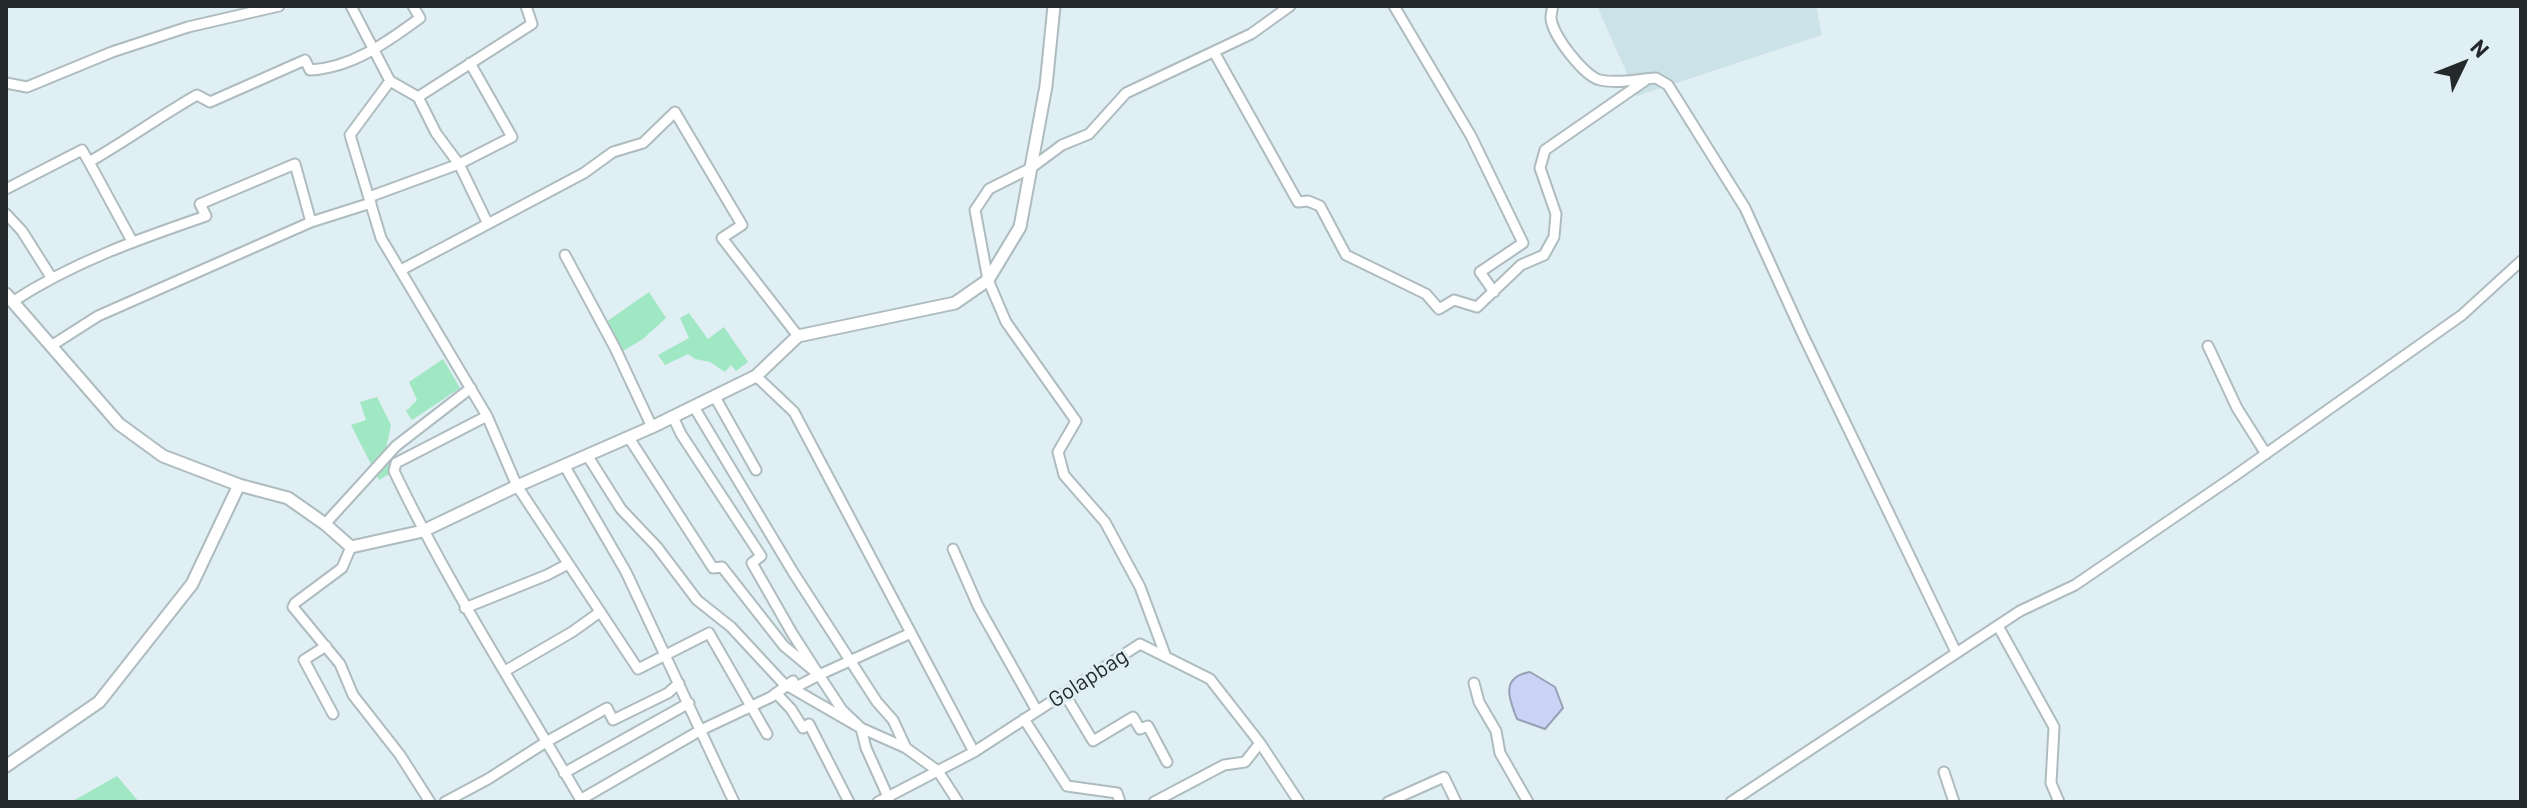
<!DOCTYPE html>
<style>
body{margin:0}
#map{position:relative;width:2527px;height:808px;overflow:hidden;background:#e0eff4;font-family:Barlow,sans-serif}
canvas{display:block}
.frame{position:absolute;inset:0;border:8px solid #24292b;pointer-events:none}
.north{position:absolute;left:2423px;top:24px;width:80px;height:80px;-webkit-text-stroke:6px #e0eff4;paint-order:stroke;rotate:47deg;font-size:22px;font-weight:700;line-height:32px;text-align:center;color:#24292b}
.north::after{content:'';display:block;margin:auto;width:28px;height:36px;background:#24292b;clip-path:polygon(50% 0,100% 100%,50% 72%,0 100%)}
</style>
<div id="map">
<canvas width="2527" height="808"></canvas>
<div class="frame"></div>
<div class="north">N</div>
</div>
<script>
const ctx = document.querySelector('canvas').getContext('2d');
ctx.lineJoin = 'round';
function fill(path, color) { ctx.fillStyle = color; ctx.fill(path, 'evenodd'); }
function stroke(path, color, width, dash) { ctx.strokeStyle = color; ctx.lineWidth = width; ctx.lineCap = dash ? 'butt' : 'round'; ctx.setLineDash(dash || []); ctx.stroke(path); }
function label(font, color, halo, rows, align = 'center') {
  ctx.font = font + ' Barlow,sans-serif'; ctx.lineWidth = 6; ctx.setLineDash([]); ctx.textBaseline = 'middle'; ctx.strokeStyle = halo; ctx.fillStyle = color; for (const [text, x, y, turn = 0] of rows) {
    ctx.save(); ctx.translate(x, y); ctx.rotate((+turn || 0) * Math.PI / 180); ctx.textAlign = isNaN(turn) ? turn : align; if (halo) ctx.strokeText(text, 0, 0); ctx.fillText(text, 0, 0); ctx.restore();
  }
}
fill(new Path2D(`
 M1597,6H1816L1822,35L1637,96Z`), '#cbe2e9');
fill(new Path2D(`
 M649,292L666,318L643,339L620,353L606,322Z
 M689,313L708,339L724,327L748,362L736,371L731,365L725,372L710,362L695,359L688,354L665,365L658,355L689,338L680,318Z
 M443,359L460,388L412,420L406,411L417,400L409,382Z
 M377,397L391,425L386,449L396,456L394,471L379,480L351,425L366,420L360,402Z
 M117,776L139,802H71Z`), '#a0e7c3');
const water = new Path2D(`
 M1530,672L1555,687L1563,708L1545,729L1517,719C1509,699 1500,677 1530,672Z`);
fill(water, '#cad3f5');
stroke(water, '#98a0b8', 2);
const minor = new Path2D(`
 M351,6L390,81L350,135L381,238L487,416L396,463L394,471C449,586 518,692 582,802
 M1394,6L1471,136L1523,243L1480,272L1494,292
 M1553,6C1552,10 1551,14 1551,18C1552,35 1584,76 1600,80C1618,84 1638,79 1656,78L1668,85L1745,208L1802,333L1956,652
 M1214,52L1298,202L1308,201L1320,206L1346,255L1426,294L1439,309L1454,300L1477,307L1521,265L1544,255L1554,237L1556,214L1540,168L1545,150L1646,80
 M470,63L512,137L459,164L488,224
 M390,81L418,97L532,24L526,6
 M6,83L27,87L112,52L188,27L279,6
 M6,189L82,150L89,162
 M369,197L459,164L436,133L418,97
 M6,214L22,231L51,277
 M132,241L89,162C126,141 160,116 197,95L210,102L305,60L310,70C352,68 387,42 420,18L413,6
 M565,255L615,348L652,427
 M401,270L584,173L613,152L643,143L675,112L742,225L722,238L798,336
 M12,302C73,262 139,239 206,216L200,204L295,164L311,222L371,203
 M51,346L98,316L311,222
 M2208,346L2237,408L2266,454
 M756,376L794,412L974,752
 M715,397L756,470
 M694,407L793,572L877,702L893,720L906,748
 M487,416L517,486L638,669L709,633L767,734
 M673,417L681,434L761,556L752,563L792,633L819,675L911,633
 M629,438L713,568L722,567L784,646L819,675L842,710L861,728L866,748L889,799
 M587,455L621,509L657,547L697,600L731,627L783,683L861,728L906,748L938,771L958,802
 M564,465L626,572L734,802
 M325,524L396,446L471,388
 M351,547L342,568L295,603L293,607L340,664L353,695L400,755L430,802
 M953,549L978,606L1037,711
 M465,608L547,575L568,564
 M1998,626L2054,727L2051,783L2059,802
 M326,646L304,660L333,714
 M1166,657L1140,587L1105,522L1064,475L1058,452L1076,421L1006,322L988,280L975,210L989,189L1031,168L1062,145L1089,134L1126,93L1251,34L1290,6
 M505,671L572,632L600,612
 M1474,683L1479,702L1496,731L1500,753L1528,802
 M776,693L791,709L803,728L809,724L849,802
 M1064,693L1093,741L1133,717L1140,729L1148,726L1167,762
 M1024,719L1067,786L1117,793L1120,802
 M1944,772L1954,802
 M564,773L689,703
 M580,800L701,730L771,697L793,681L795,687L798,686L819,675
 M445,802L488,779L546,742L607,708L613,720L668,693L679,683
 M878,802L974,752L1140,644L1210,679L1260,743L1299,802
 M1154,802L1224,765L1245,762L1260,743
 M1388,802L1444,777L1456,802
 M1731,802L2020,611L2075,585L2233,477L2462,315L2521,261`);
const tertiary = new Path2D(`
 M6,294L119,424L163,456L239,485
 M6,766L99,702L192,584L239,485L288,498L325,524L351,547L423,531L517,486L652,427L756,376L798,336L955,303L988,280L1020,227L1046,86L1054,6`);
stroke(minor, '#aebcc0', 13);
stroke(tertiary, '#aebcc0', 15);
stroke(minor, '#fff', 9);
stroke(tertiary, '#fff', 11);
label('22px', '#24292b', '#e0eff4', [
 ["Golapbag",1088,678,-33]
]);
</script>
